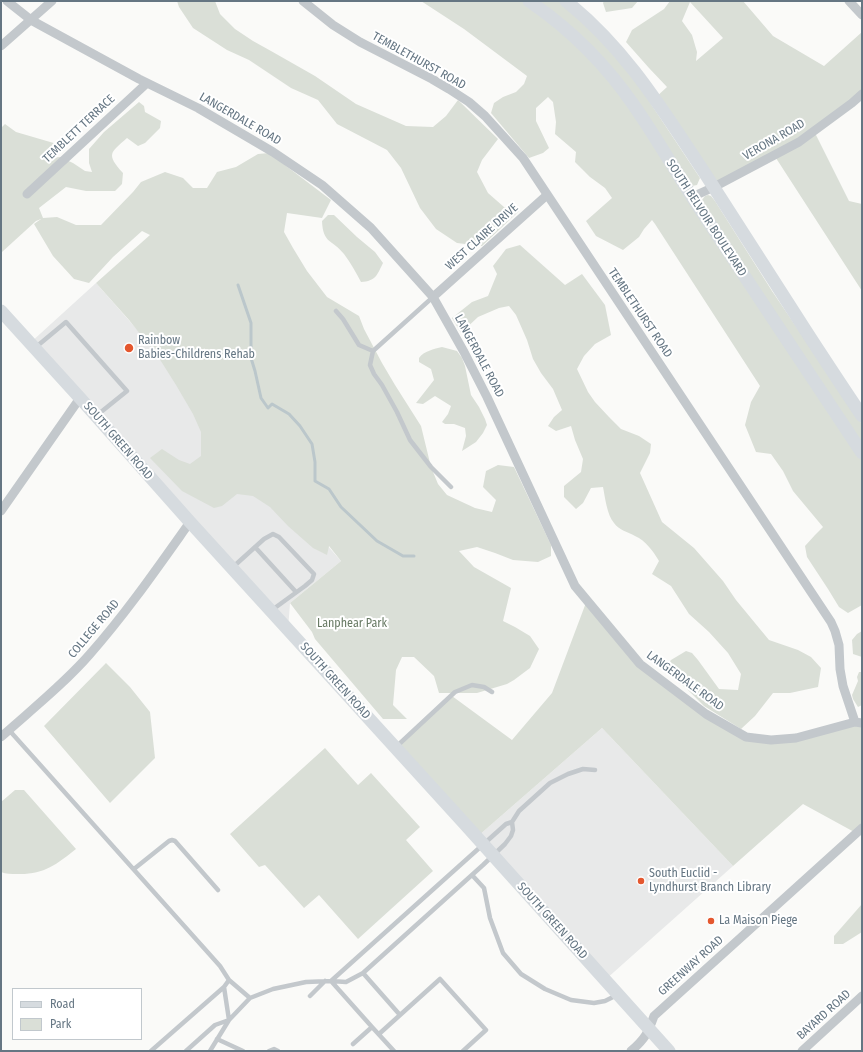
<!DOCTYPE html>
<style>
body{margin:0}
#map{position:relative;width:863px;height:1052px;overflow:hidden;background:#fafaf8;font-family:"Fira Sans Condensed",sans-serif}
canvas{display:block}
.frame{position:absolute;inset:0;border:2px solid #657683;pointer-events:none}
.legend{position:absolute;left:12px;top:988px;width:130px;height:52px;box-sizing:border-box;background:#fff;border:1px solid #c1c8cd;margin:0;padding:5px 7px;list-style:none;font-size:12px;color:#657683}
.legend li{display:flex;align-items:center;gap:8px;height:20px}
.legend b{width:20px;border:1px solid #c1c8cd}
</style>
<div id="map">
<canvas width="863" height="1052"></canvas>
<div class="frame"></div>
<ul class="legend">
<li><b style="height:5px;background:#d6dbdf"></b>Road</li>
<li><b style="height:11px;background:#dadfd7"></b>Park</li>
</ul>
</div>
<script>
const ctx = document.querySelector('canvas').getContext('2d');
ctx.lineJoin = 'round';
function fill(path, color) { ctx.fillStyle = color; ctx.fill(path, 'evenodd'); }
function stroke(path, color, width, dash) { ctx.strokeStyle = color; ctx.lineWidth = width; ctx.lineCap = dash ? 'butt' : 'round'; ctx.setLineDash(dash || []); ctx.stroke(path); }
function label(font, color, halo, rows, align = 'center') {
  ctx.font = font + ' "Fira Sans Condensed",sans-serif'; ctx.lineWidth = 4; ctx.setLineDash([]); ctx.textBaseline = 'middle'; ctx.strokeStyle = halo; ctx.fillStyle = color; for (const [text, x, y, turn = 0] of rows) {
    ctx.save(); ctx.translate(x, y); ctx.rotate((+turn || 0) * Math.PI / 180); ctx.textAlign = isNaN(turn) ? turn : align; if (halo) ctx.strokeText(text, 0, 0); ctx.fillText(text, 0, 0); ctx.restore();
  }
}
fill(new Path2D(`
 M96,283L341,561L290,603L288,630L30,343Z
 M602,728L733,866L605,980L477,837Z`), '#e8e9e9');
fill(new Path2D(`
 M177,1H215L220,14L235,29L253,41L271,51L315,76L356,104L406,126L433,127L446,116L458,100L498,139L482,160L477,172L488,193L504,207L519,211L482,246L457,243L436,229L420,208L401,168L387,150L337,124L318,100L291,88L249,60L227,50L193,28L179,7Z
 M421,1H529L605,68L862,453V605L848,613L839,607L828,589L807,557L805,546L815,535L823,527L793,491L783,471L771,454L756,452L745,425L751,402L760,386L655,224L652,220L644,229L639,237L623,250L596,236L586,221L612,198L605,188L590,177L575,162L576,152L555,134L556,122L553,102L548,97L536,108V121L549,148L543,153L529,158L491,113L494,103L503,97L516,92L524,84L527,76L464,29Z
 M539,1H560L604,40L641,89L700,178L697,185L692,186L633,100Z
 M604,1H638L632,8L606,12L603,3Z
 M670,1H743L773,36L824,66L862,32V94L814,131L849,201L862,204V291L774,155L714,187L655,98L667,87L649,68L626,42L632,30L664,9ZM690,2L723,38L696,61L697,52L692,35L682,21Z
 M139,102L144,106L145,112L161,121L160,128L145,143L138,146L127,138C110,153 106,154 123,173L122,184L115,191H86L66,187L39,208L43,218L57,217L76,225H101L133,192L141,182L165,172L183,178L193,188H207L217,172L236,167L258,154L269,153L331,200L322,218L287,213L284,232L293,248L307,271L327,297L359,316L364,329L382,363L395,385L421,426L431,467L438,484L447,495L475,508L492,512L496,500L483,487L486,471L498,465L514,467L551,545V556L538,562L513,560L495,553L477,547L459,551L474,567L511,588L503,621L515,627L530,636L539,649L530,668L514,680L507,684L477,693H439L434,676L414,657H402L396,670L393,705L407,719H383L315,639L312,632L290,603L341,561L329,546L327,555L313,548L288,526L270,507L253,496L237,494L222,506L214,508L182,491L150,458L162,449L179,460L190,464L201,456V432L193,414L176,385L159,358L129,320L96,283L150,235L142,231L113,257L89,283L74,279L53,256L34,224L41,219L36,221L2,252L1,256V128L5,124L16,132L57,144L55,151L48,158L60,157L73,163L85,171L92,172L89,163V149L104,132Z
 M708,195L711,196L715,201L772,291L862,424V447L702,204V200L705,196Z
 M328,215H334L357,237L375,252L383,263C377,275 376,281 361,282C356,273 351,263 344,254C332,239 323,244 322,221Z
 M520,245L565,285L582,274L605,305L611,335L595,344L584,356L577,369L588,392L595,402L609,417L621,429L639,436L651,444L650,453L640,473L662,522L694,548L723,581L736,600L769,640L798,650L811,657L821,668L818,687L790,693H773L755,716L741,729L704,706L687,689L663,670L671,660L686,651L692,653L698,660L719,689L738,690L741,674L728,653L709,632L689,614L671,586L652,574L659,561C653,551 646,541 635,536C628,532 619,530 614,523C607,515 605,497 603,487L591,488L583,503L576,509L564,497V486L581,472L583,459L575,440L571,426L556,431L548,426L554,417L562,410L553,389L541,373L533,359L527,340L516,315L509,306L499,308L478,317L461,333L452,318L472,302L488,296L497,274L493,266L506,249Z
 M442,347L457,351L462,358L465,366L471,395L479,407L485,419L487,425L483,433L476,442L462,451L466,436L465,428L454,424H445L442,422L448,414L451,406L435,396L423,404L416,403L434,380L431,369L419,362V358C424,351 434,349 442,347Z
 M587,600L640,664L746,737L771,740L862,723V828L856,833L803,804L733,866L602,728L477,837L395,748L452,696L512,740L552,693Z
 M862,631V657L853,654L852,640L857,634Z
 M106,663L130,687L150,712L155,758L110,803L44,726Z
 M859,672H862V705L858,707L853,699L852,695L858,681L857,677Z
 M325,748L358,785L371,773L420,827L406,840L433,871L358,939L319,895L304,908L265,865L259,867L230,834Z
 M15,790H24L76,849C56,865 43,875 17,874C11,874 6,874 1,872V802Z
 M862,904V932L843,944H834V936Z`), '#dadfd7');
stroke(new Path2D(`
 M238,285L251,323V358L255,371L261,398L268,408L272,404L289,414L300,426L312,444L315,462V481L329,489L341,507L377,541L403,556H414`), '#bbc7cb', 3);
stroke(new Path2D(`
 M336,311L343,319L359,345L373,351L433,297
 M36,347L66,322L127,391L96,416
 M373,351L370,365L374,374L382,385L397,412L410,440L431,467L451,487
 M255,547L296,592
 M233,567L264,539L273,534L279,537L314,574L312,580L305,586L272,610
 M9,730L220,966L229,980L250,998
 M397,746L455,692L472,685L484,687L492,692
 M134,869L169,841L172,840L175,841L218,890
 M472,875L484,888L490,918L503,953L521,974L545,989L571,1000L594,1003L605,1001L617,995
 M363,973L400,1015
 M331,981L506,824L512,822
 M331,981L372,1027
 M310,996L325,981
 M379,1034L440,979L486,1030L463,1051
 M217,1039L243,1051
 M353,1044L372,1027L394,1051
 M151,1051L224,987L229,980
 M186,1051L215,1025L229,1020L224,987
 M210,1051L229,1020L250,998L273,989L306,982L331,981L346,982L363,973L483,865L505,844L511,836L513,830L512,822L519,811L550,783L568,774L583,769L595,770
 M269,1051L274,1049L278,1051`), '#c3c8cc', 4.5);
stroke(new Path2D(`
 M7,1L31,20L40,25L139,79L198,108L273,152L322,185L371,228L433,297L464,352L487,397L575,586L640,664L706,714L746,737L771,740L796,738L855,722L862,723
 M303,1L333,25L360,42L432,79L449,89L469,102L485,116L523,158L831,622L835,631L839,645L840,669L843,686L855,722
 M849,1L862,15
 M1,46L52,1
 M27,194L147,83
 M692,197L714,187L799,142L852,103L862,94
 M433,297L547,195
 M1,511L80,398
 M1,737C31,710 64,684 90,654C127,612 158,567 190,522
 M631,1051C645,1039 648,1033 654,1016L862,828
 M802,1051L862,996`), '#c3c8cc', 9);
stroke(new Path2D(`
 M529,1C570,29 607,66 635,107C658,140 678,176 700,209C754,290 808,372 862,453
 M566,1C626,49 662,109 704,172C735,220 766,269 797,317C818,350 840,383 862,416
 M1,311L80,398L190,522L464,823L669,1051`), '#d6dbdf', 13);
for (const [x, y, r, color] of [
 [129,348,5,"#e4572e"],
 [641,881,4,"#e4572e"],
 [711,921,4,"#e4572e"]
]) { const dot = new Path2D(); dot.arc(x, y, r, 0, 2 * Math.PI); ctx.fillStyle = color; ctx.fill(dot); stroke(dot, '#fff', 1.5); }
label('12px', '#657683', '#fff', [
 ["TEMBLETHURST ROAD",419,61,29],
 ["LANGERDALE ROAD",240,119,30],
 ["TEMBLETT TERRACE",79,129,-43],
 ["VERONA ROAD",774,140,-30],
 ["SOUTH BELVOIR BOULEVARD",706,218,57],
 ["WEST CLAIRE DRIVE",482,237,-42],
 ["TEMBLETHURST ROAD",640,313,56],
 ["LANGERDALE ROAD",479,356,62],
 ["SOUTH GREEN ROAD",118,441,49],
 ["COLLEGE ROAD",94,629,-50],
 ["SOUTH GREEN ROAD",335,681,48],
 ["LANGERDALE ROAD",685,681,36],
 ["SOUTH GREEN ROAD",552,921,48],
 ["GREENWAY ROAD",691,966,-42],
 ["BAYARD ROAD",824,1015,-42]
]);
label('12px', '#657683', '#fff', [
 ["Rainbow",138,341],
 ["Babies-Childrens Rehab",138,355],
 ["South Euclid -",649,874],
 ["Lyndhurst Branch Library",649,888],
 ["La Maison Piege",719,921]
], 'left');
label('12px', '#687a64', '#fff', [
 ["Lanphear Park",352,624]
]);
</script>
